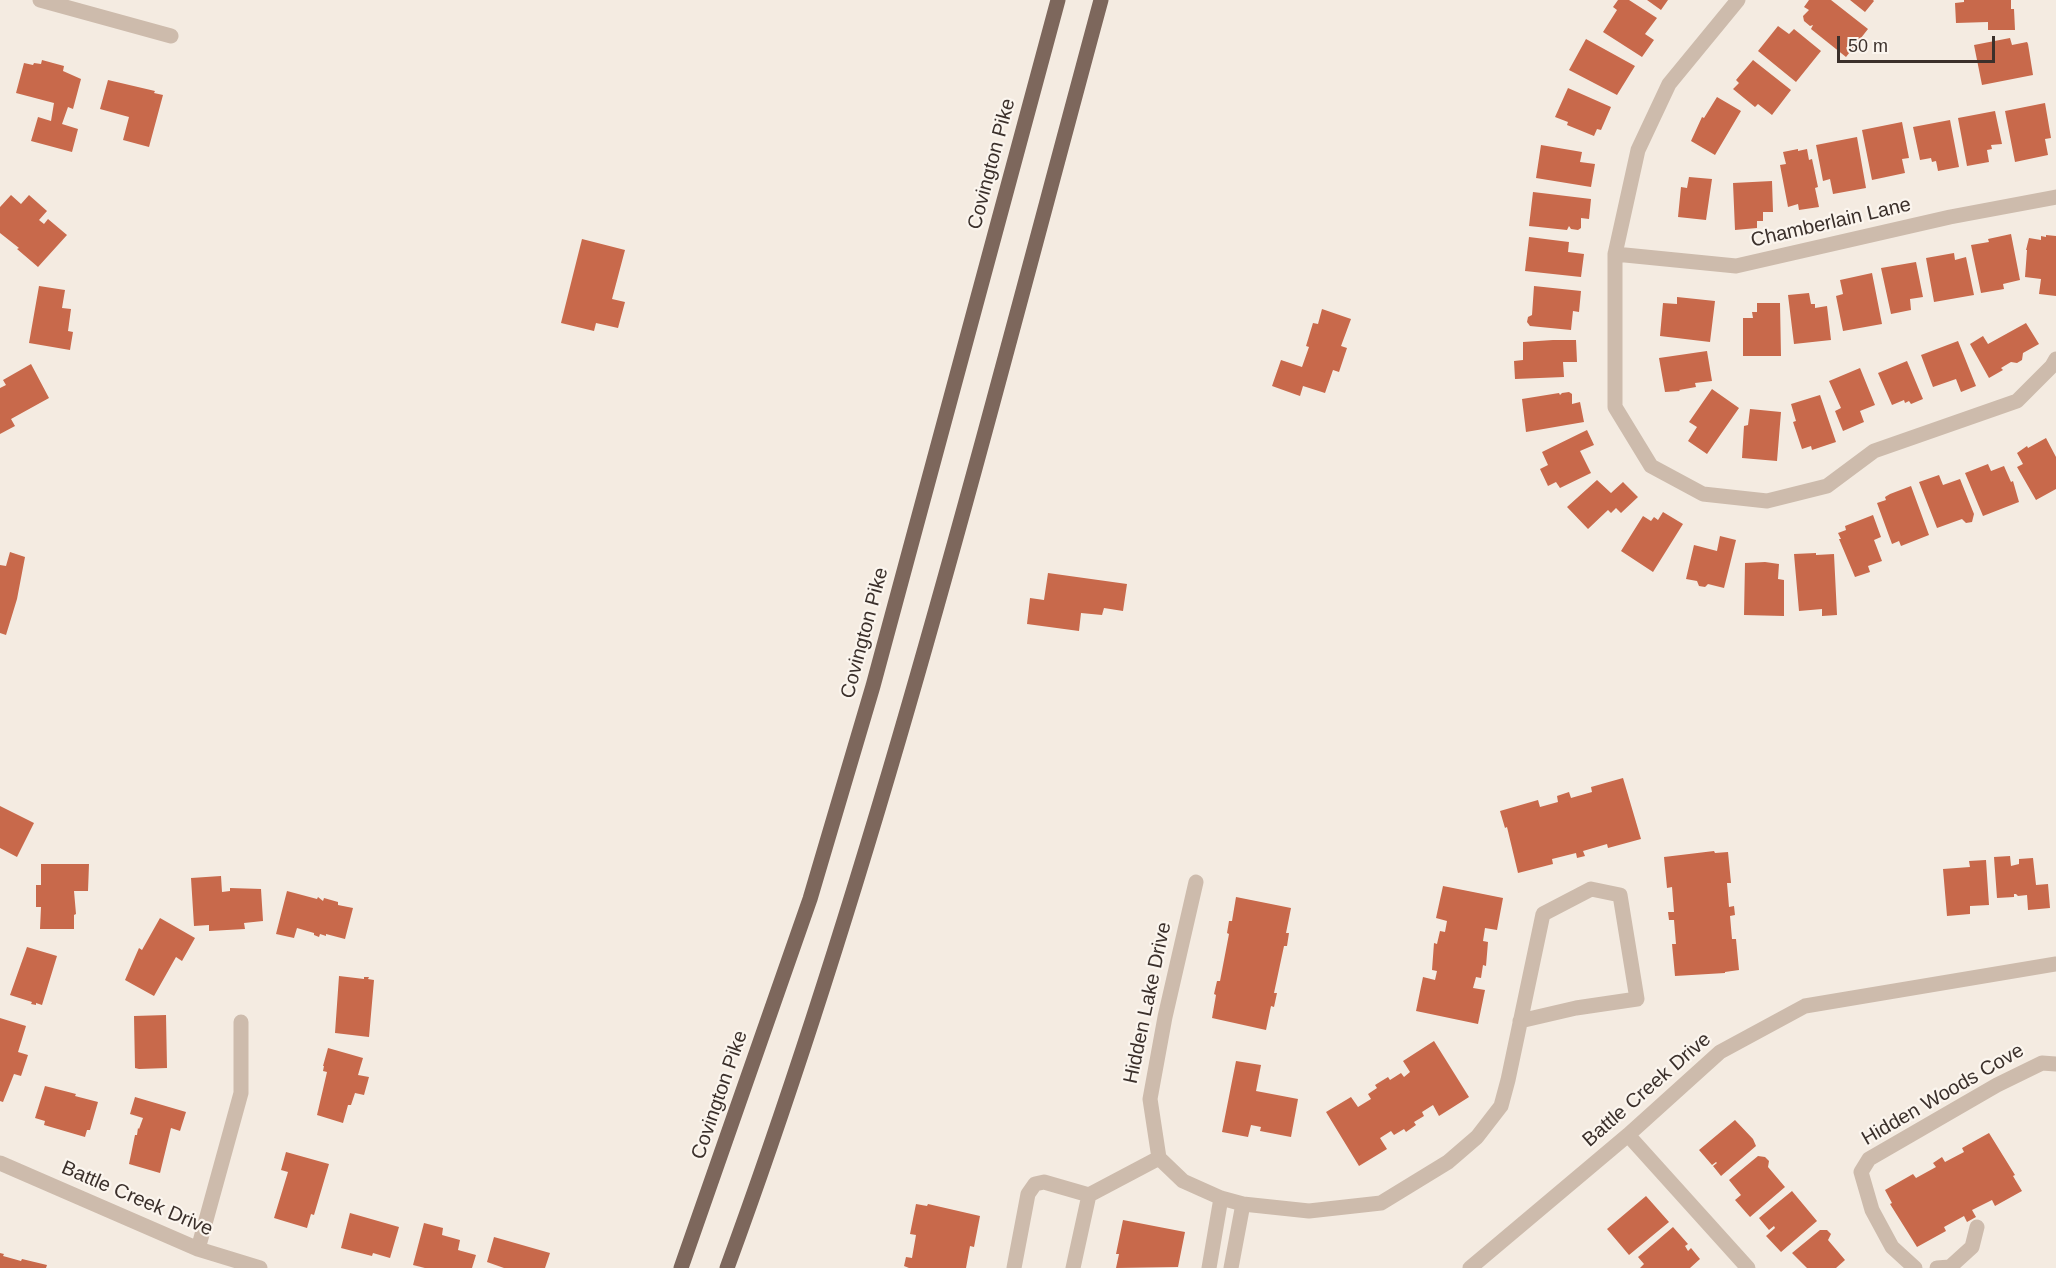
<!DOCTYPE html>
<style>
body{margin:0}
#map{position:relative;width:2056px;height:1268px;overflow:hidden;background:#f4ebe1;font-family:Helvetica,sans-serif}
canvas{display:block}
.scale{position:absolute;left:1837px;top:36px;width:158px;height:27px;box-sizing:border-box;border:3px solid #3b302b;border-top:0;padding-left:8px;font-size:18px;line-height:21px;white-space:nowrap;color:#3b302b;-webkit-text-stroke:4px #fbf5ee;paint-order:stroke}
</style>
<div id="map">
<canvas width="2056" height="1268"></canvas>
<div class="scale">50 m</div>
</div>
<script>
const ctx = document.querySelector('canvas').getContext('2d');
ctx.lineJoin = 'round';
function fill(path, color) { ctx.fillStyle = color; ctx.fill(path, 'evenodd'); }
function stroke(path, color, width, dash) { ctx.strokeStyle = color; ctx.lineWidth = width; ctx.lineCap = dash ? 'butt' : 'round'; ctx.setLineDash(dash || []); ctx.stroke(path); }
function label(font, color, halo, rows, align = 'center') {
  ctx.font = font + ' Helvetica,sans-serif'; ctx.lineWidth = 4.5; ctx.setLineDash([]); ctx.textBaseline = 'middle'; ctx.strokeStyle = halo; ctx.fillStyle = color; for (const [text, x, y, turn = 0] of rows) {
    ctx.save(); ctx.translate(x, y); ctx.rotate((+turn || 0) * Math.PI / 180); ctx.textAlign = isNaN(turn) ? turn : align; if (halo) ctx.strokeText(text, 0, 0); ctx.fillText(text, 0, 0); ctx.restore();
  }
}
fill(new Path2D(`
 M1618,0H1629L1657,18L1645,34L1654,40L1642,57L1603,32L1617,10L1613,7Z
 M1647,0H1668L1661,10Z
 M1809,0H1831L1868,29L1846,57L1811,29L1813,25L1810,26L1804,21L1803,16L1809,10L1804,7Z
 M1850,0H1873L1874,1L1865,12Z
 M1964,0H2011V9H2014L2015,30H1988V22L1956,23L1955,3L1964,2Z
 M1778,26L1789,34L1794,29L1821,51L1796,82L1758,51Z
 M2010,38L2012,45L2027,42L2028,44L2033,75L1982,85L1974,45Z
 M1586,39L1635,66L1617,95L1569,70Z
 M42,60L64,66L63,71L81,79L73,109L68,107L62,124L78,129L72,152L31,141L38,117L51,121L54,103L16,93L24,63L33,65L34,63L41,64Z
 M1753,60L1791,90L1772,115L1758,104L1755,107L1733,89L1739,83L1736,80Z
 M108,80L155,91L154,93L163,95L149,147L123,140L129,117L100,109Z
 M1568,88L1611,107L1601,130L1597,129L1594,136L1567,125L1568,122L1555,117Z
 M1717,97L1741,111L1715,155L1691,141L1702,117L1704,118Z
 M2045,103L2051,138L2045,139L2048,155L2015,162L2005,111Z
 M1995,111L2002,144L1991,145L1992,149L1987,150L1989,162L1967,166L1958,118Z
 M1950,120L1959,167L1938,171L1936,161L1932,162L1931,158L1920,160L1913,127Z
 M1902,122L1909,158L1902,159L1905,173L1872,180L1862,130Z
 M1857,137L1866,188L1833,194L1830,179L1823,181L1816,145Z
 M1541,145L1582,152L1580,162L1595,164L1591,187L1536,178Z
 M1798,149V151L1807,149L1809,160L1812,159L1818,187L1815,188L1819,207L1799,210L1798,204L1788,207L1780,165L1786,164L1783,152Z
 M1689,177L1712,179L1706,220L1678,217L1681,187L1687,188Z
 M1772,181L1773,212H1763V221H1757V228L1735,230L1733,183Z
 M1533,192L1591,199L1589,219L1581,218V228L1578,230L1571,229L1569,226L1567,230L1529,226Z
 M11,195L21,204L29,195L47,211L39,220L44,224L48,219L67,235L38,267L17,249L19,248L0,233V207Z
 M2011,234L2020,280L2003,284L2004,289L1981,293L1971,245L1989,242L1988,239Z
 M2046,235L2056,236V296L2039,294L2041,279L2025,277L2027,250H2026L2029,238L2041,240V236L2046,237Z
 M1529,237L1569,242L1568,252L1584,254L1581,277L1525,271Z
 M582,239L625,250L612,299L625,302L618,328L596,323L594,331L561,323Z
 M1954,253L1955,260L1966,257L1974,295L1934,302L1926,258Z
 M1916,262L1923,297L1910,299L1911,310L1891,314L1881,268Z
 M1872,273L1882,324L1843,331L1836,296L1843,294L1840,280Z
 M39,286L65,290L62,308L71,309L68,331L73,332L70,350L29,343Z
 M1534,286L1581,291L1579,312L1573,311L1571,330L1530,326L1527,322L1528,317L1532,315Z
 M1809,293L1811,304H1815V308L1827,306L1831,340L1794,344L1788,295Z
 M1677,297L1715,301L1710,342L1660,336L1663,303L1677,304Z
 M1757,303H1780L1781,356H1743V318H1753L1752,312H1757Z
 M1322,309L1351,319L1341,346L1347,348L1339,372L1333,370L1325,393L1303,386L1300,396L1272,386L1281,360L1302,367L1309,347L1306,346L1313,323L1318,324Z
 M2026,323L2039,344L2023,353L2022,360L2017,363L2011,362L2001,368L2003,370L1989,378L1970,344L1983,336L1988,344Z
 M1553,340H1576L1577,362H1563L1564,377L1515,379L1514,361L1523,360V342Z
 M1958,341L1976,386L1961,392L1956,379L1933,387L1921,355Z
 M1707,351L1712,381L1695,383L1696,387L1679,390L1680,391L1665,392L1659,358Z
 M1907,361L1923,399L1911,404L1909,401L1905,403L1904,400L1892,405L1878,373Z
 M31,364L49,398L11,419L15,426L0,434V388L6,385L3,380Z
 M1860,368L1875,405L1860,411L1864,422L1843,431L1835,411L1841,408L1829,381Z
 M1712,389L1739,408L1707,454L1688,441L1697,427L1689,422Z
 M1569,392L1572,394V404L1580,402L1584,422L1526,432L1522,399L1559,393L1560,395L1562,393Z
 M1820,395L1836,442L1812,450L1811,446L1802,449L1793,422L1796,421L1791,404Z
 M1750,409L1781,412L1777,461L1742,458L1744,426L1748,425Z
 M1587,430L1594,445L1580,451L1591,473L1560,488L1556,482L1548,486L1540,469L1548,465L1542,452Z
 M2046,438L2056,457V489L2036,500L2017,467L2023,464L2017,453L2027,446L2028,448Z
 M1988,464L1991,471L2004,466L2011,482L2013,481L2019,502L1983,516L1965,473Z
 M1939,475L1943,485L1960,479L1974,514L1972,522L1966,523L1962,519L1937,528L1919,482Z
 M1597,480L1611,493L1623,482L1638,497L1621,513L1616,508L1611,513L1608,510L1588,529L1567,507Z
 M1911,486L1929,535L1901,546L1899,541L1892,544L1877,503L1886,500L1885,497L1890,494Z
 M1663,512L1683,524L1653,572L1621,551L1643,516L1651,521L1654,517L1658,520Z
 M1873,515L1881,537L1874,540L1882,561L1868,566L1870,572L1855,577L1839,539H1841L1838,533L1846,530L1845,526Z
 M1720,536L1736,540L1724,588L1708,584L1705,587L1699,586L1697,581L1686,579L1694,545L1717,551Z
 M10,552L25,557L17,599L6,635L0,633V565L6,566Z
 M1816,553V555L1834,554L1837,615L1822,616V609L1799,611L1794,554Z
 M1765,562L1779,564L1778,579L1784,580V616L1744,615L1745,563Z
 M1048,573L1127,584L1123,611L1104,608L1102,615L1081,613L1079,631L1027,624L1030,598L1044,600Z
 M1623,778L1641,839L1608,848L1607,844L1583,851L1585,856L1577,858L1576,853L1552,859L1553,864L1518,873L1507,827L1505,828L1500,811L1538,800L1540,807L1558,802L1557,796L1569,792L1571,798L1592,792L1591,787Z
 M0,806L34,823L17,857L0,848Z
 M1714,851L1715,853L1728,852L1731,883H1727L1729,907L1734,906L1735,915L1730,916L1732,939H1736L1739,970L1725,972V973L1675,976L1672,944H1676L1674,920H1669L1668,912H1674L1672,887L1667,888L1664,857Z
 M2010,856L2011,866L2019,864V859L2033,858L2036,885L2048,884L2050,908L2028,910L2027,895L2018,896L2016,894H2014V897L1997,898L1994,857Z
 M1986,860L1989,905L1970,906V914L1947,916L1943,869L1970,867L1969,861Z
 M41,864H89L88,891H74L76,914L74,915V929H40L41,907H36V885H41Z
 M221,876L222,892L230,891V888L261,889L263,921L244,923L245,929L209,931V925L194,926L191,878Z
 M1443,886L1503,898L1497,930L1485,928L1483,941L1488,942L1486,966L1483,965L1481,978L1476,977L1473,988L1485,990L1478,1024L1416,1011L1423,977L1435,980L1437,971L1432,970L1434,943L1437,944L1440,931L1445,932L1447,921L1436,918Z
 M287,891L317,899L318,897L323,901L324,898L338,902V905L353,908L345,939L326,934V936L320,934L319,937L314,935V933L297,928L294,938L276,934Z
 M1236,897L1291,908L1286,933H1289L1287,946H1284L1274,993H1277L1274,1007L1271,1006L1266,1030L1212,1018L1216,995L1214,994L1217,981H1220L1229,934L1227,933L1229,921H1232Z
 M160,918L195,938L182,961L176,957L154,996L125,980L139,948L142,950Z
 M27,947L57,956L42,1005L36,1003V1005L31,1004L32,1002L10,995Z
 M339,976L364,979V977H369L368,979L374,980L369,1037L335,1033Z
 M166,1015L167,1068L139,1069L135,1068L134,1016Z
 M0,1018L26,1026L18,1052L28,1055L21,1076L14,1074L3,1102L0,1101Z
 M1434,1041L1469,1097L1439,1116L1433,1105L1422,1112L1424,1116L1414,1122L1416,1125L1406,1132L1404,1129L1394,1135L1391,1131L1380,1138L1387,1149L1359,1166L1326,1112L1351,1097L1358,1107L1371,1099L1368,1094L1377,1088L1375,1085L1388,1077L1390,1080L1401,1073L1404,1077L1410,1072L1403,1061Z
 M328,1048L363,1058L358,1075L369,1077L364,1095L355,1093L351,1105H348L343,1123L317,1115L327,1072L323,1071L324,1066H323Z
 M1236,1061L1261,1065L1256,1091L1298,1099L1291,1137L1260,1131L1261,1127L1251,1125L1248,1137L1222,1132Z
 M45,1086L76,1094L75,1096L98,1102L90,1130H87L85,1137L44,1125L45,1121L35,1118Z
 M135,1097L186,1112L180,1131L171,1128L160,1173L129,1164L135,1135H137L138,1128L139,1129L143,1118L130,1114Z
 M1735,1120L1753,1139L1756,1146L1721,1176L1713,1166L1717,1163L1716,1162L1712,1165L1699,1150Z
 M1989,1133L2015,1175L2013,1176L2022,1191L1995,1206L1992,1200L1972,1210L1976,1217L1967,1222L1964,1216L1944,1227L1946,1231L1917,1247L1890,1204L1892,1203L1885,1190L1913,1174L1916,1178L1936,1167L1933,1163L1942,1157L1945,1162L1964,1152L1962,1148Z
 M286,1152L329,1164L314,1215L311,1214L307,1228L274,1218L288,1172L281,1170Z
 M1758,1156L1765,1157L1769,1161L1768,1167L1785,1187L1750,1217L1735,1200L1741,1195L1729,1180Z
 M1792,1191L1817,1221L1781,1252L1766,1236L1775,1228L1774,1226L1769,1230L1759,1218Z
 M1646,1196L1669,1222L1629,1255L1607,1229Z
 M916,1204L927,1206L928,1204L980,1216L974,1247L970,1246L966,1268H909L904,1266L906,1257L912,1258L916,1235L910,1234Z
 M350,1213L399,1227L390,1258L373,1253L372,1256L341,1248Z
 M1123,1220L1185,1232L1178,1267L1116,1268L1119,1254H1116Z
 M424,1223L443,1228L442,1235L460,1240L458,1250L476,1255L472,1268H425L413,1265Z
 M1673,1227L1688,1244L1685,1246L1688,1251L1691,1248L1700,1259L1690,1268H1640L1644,1264L1638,1257Z
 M1820,1230H1827L1831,1234L1828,1240L1845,1260L1836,1268H1807L1792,1253Z
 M494,1237L550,1253L545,1268H504L487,1262Z
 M0,1253L4,1254L3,1256L21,1261L22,1259L47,1265L46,1268H0Z`), '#c8694b');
stroke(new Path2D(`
 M40,0L171,36
 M1738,0L1669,84L1638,150L1615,254V407L1651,466L1703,494L1767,501L1827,486L1874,451L2017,401L2052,366L2056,359
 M1615,254L1736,266L1950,217L2056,197
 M1196,882L1165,1017L1150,1099L1159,1158L1183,1181L1221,1198L1243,1204L1309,1211L1381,1203L1448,1162L1477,1137L1501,1106L1508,1080L1543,914L1591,889L1620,895L1637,999L1576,1008L1520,1021
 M1628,1135L1748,1268
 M0,1163L198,1249L260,1268
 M198,1249L241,1093V1022
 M1014,1268L1028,1194L1035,1184L1044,1182L1089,1195L1159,1158
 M1073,1268L1089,1195
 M1209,1268L1221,1198
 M1231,1268L1243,1204
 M1470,1268L1628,1135L1720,1052L1805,1006L2056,964
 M1915,1268L1892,1247L1872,1210L1861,1172L1869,1159L1997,1085L2042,1063L2056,1064
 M1937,1268L1950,1267L1972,1247L1977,1227`), '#cdbbac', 15);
stroke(new Path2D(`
 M681,1268L810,899L873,686L1058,0
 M727,1268C879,854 986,425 1101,0`), '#7d675c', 15);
label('20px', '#3b302b', '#fbf5ee', [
 ["Covington Pike",992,164,-75],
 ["Chamberlain Lane",1831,223,-13],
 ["Covington Pike",865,633,-75],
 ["Hidden Lake Drive",1148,1003,-78],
 ["Battle Creek Drive",1647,1090,-41],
 ["Covington Pike",720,1095,-71],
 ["Hidden Woods Cove",1943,1095,-30],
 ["Battle Creek Drive",137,1199,23]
]);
</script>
